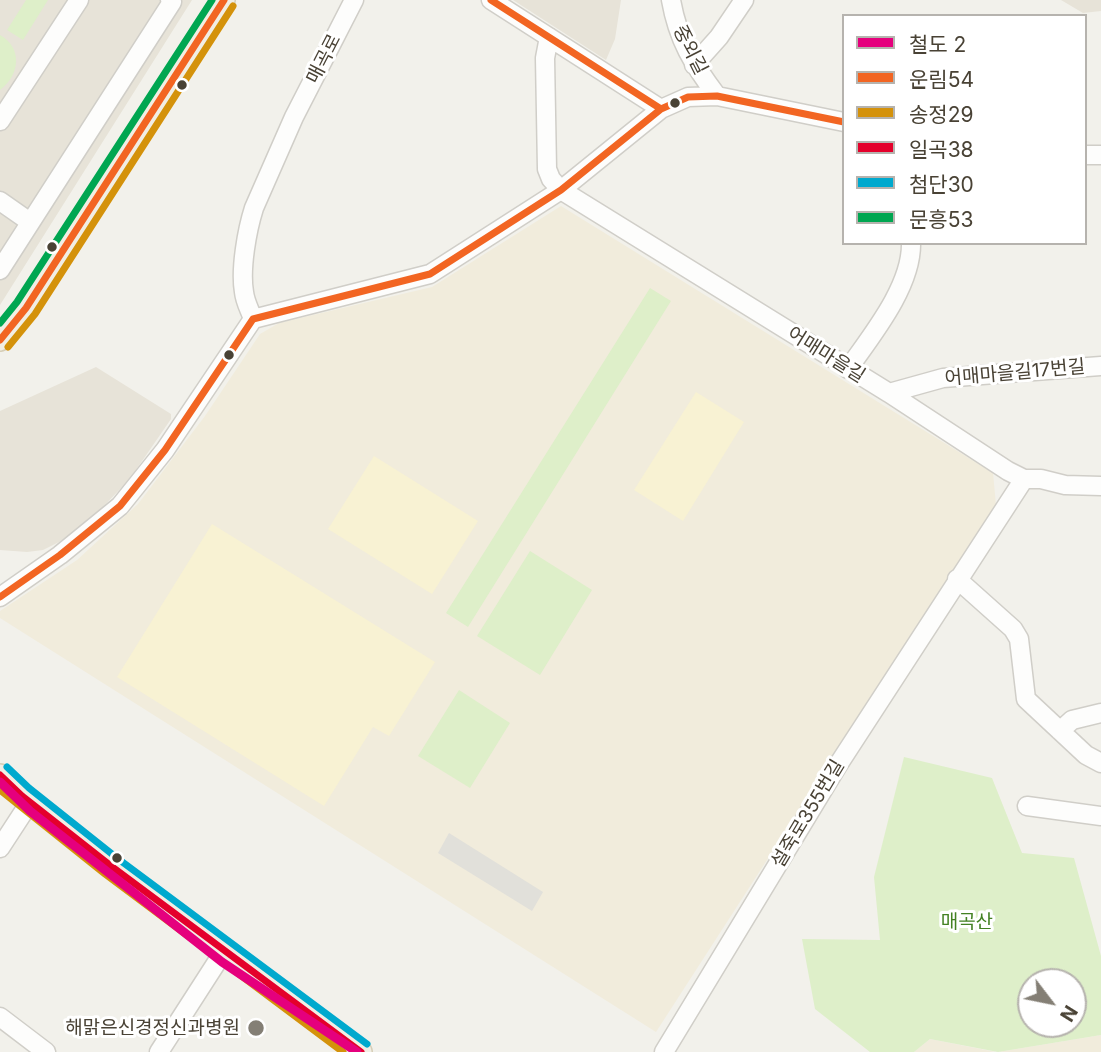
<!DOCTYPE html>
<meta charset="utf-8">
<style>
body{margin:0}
#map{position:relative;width:1101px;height:1052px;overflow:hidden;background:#f2f1eb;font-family:Inter,"Noto Sans KR",sans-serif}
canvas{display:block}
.legend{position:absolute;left:842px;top:14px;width:245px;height:231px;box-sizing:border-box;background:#fff;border:2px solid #b6b3ae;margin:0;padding:9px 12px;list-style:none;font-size:21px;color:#494235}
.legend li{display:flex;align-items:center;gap:14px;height:35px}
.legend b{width:35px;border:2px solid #b6b3ae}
.north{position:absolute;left:1017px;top:968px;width:70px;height:70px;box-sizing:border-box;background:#fff;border:2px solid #b6b3ae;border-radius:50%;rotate:122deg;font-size:19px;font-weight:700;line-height:28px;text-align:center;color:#494235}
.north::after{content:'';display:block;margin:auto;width:24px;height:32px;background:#847f75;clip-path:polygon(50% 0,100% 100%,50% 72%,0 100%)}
</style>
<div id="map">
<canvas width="1101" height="1052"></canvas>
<ul class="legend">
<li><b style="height:9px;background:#e5007d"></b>철도 2</li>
<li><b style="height:9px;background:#f26522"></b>운림54</li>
<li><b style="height:9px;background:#d4920b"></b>송정29</li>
<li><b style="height:9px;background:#e4002b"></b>일곡38</li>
<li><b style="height:9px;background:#00a9ce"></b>첨단30</li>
<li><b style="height:9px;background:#00a651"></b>문흥53</li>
</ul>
<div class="north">N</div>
</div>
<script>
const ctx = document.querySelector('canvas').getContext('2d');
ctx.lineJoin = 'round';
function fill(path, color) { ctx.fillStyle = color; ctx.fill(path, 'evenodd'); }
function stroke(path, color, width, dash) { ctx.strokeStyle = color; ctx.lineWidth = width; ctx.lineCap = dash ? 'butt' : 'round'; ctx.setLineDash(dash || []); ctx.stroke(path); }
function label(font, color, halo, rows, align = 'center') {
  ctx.font = font + ' Inter,"Noto Sans KR",sans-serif'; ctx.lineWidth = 6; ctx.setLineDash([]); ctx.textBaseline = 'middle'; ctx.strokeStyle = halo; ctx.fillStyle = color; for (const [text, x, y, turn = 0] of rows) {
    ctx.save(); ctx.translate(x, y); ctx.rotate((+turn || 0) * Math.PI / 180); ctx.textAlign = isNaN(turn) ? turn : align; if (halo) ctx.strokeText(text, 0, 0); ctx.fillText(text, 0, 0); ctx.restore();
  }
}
fill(new Path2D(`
 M0,0H192L0,305Z
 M513,0H621L615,39L606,60Z
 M1061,0H1101V11L1083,13Z
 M96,367L171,414V419L129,480L93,517L61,541L43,550L27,552L0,550V411Z`), '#e7e3d8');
fill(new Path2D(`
 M561,206L993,473L996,505L656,1032L0,618V611L77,560L138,504L205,416L260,334L279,323L432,287Z
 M1101,1035V1052H998Z
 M930,1039L996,1052H914Z`), '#f1ecdc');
fill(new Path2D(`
 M26,0H48L23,40L7,30Z
 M0,35C23,48 20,75 0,90Z
 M650,288L671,301L468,627L446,613Z
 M530,551L592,590L540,675L477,636Z
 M459,690L510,723L470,788L418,756Z
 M904,757L992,778L1022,853L1074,858L1101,956V1035L998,1052L930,1039L914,1052H870L815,1009L802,939L880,940L874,877ZM1031,982H1073V1024H1031Z`), '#deefc9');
fill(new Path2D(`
 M696,392L744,422L683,521L634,490Z
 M374,456L478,521L432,594L328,529Z
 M212,524L435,662L389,736L373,727L324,806L117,677Z`), '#f8f2d3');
fill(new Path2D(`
 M449,833L543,892L532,911L438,853Z`), '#e1e0da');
const minor = new Path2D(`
 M491,0L661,109
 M671,0C678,40 693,64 717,96
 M549,37L545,58L547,169L551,179L561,190L889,393L1008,471L1024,479H1041L1065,485L1101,486
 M694,65L719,37L744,0
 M0,121L79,0
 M1085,155H1101
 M0,201L30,222
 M0,270L172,2L170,0
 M253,319C250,310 245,302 244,292C240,269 247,230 254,208L294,117L354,0
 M848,369C872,335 912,286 911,243
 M889,393L943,378L1101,366
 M957,579L1013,629L1019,639L1026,699L1086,755L1101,763
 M0,597L60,555L120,506L165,450L253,319L430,274L561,190L661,109L688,97L717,96L844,122
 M1060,731L1072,720L1101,713
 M1027,806L1101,816
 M0,848L30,802
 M0,1017L46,1052
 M159,1052L224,951
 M664,1052L838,765L1024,479`);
const major = new Path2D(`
 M0,340L26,308L224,0
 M0,775L22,796L111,866L361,1052`);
stroke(minor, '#d0cec8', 21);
stroke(major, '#d6ceb7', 24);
stroke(minor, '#fdfdfc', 18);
stroke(major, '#f1eee4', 21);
stroke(new Path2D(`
 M491,0L661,109
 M0,340L26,308L224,0
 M0,597L60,555L120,506L165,450L253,319L430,274L561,190L661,109L688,97L717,96L844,122`), '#f26522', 7);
stroke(new Path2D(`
 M8,347L35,314L233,6
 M0,790L105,874L343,1052`), '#d4920b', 7);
stroke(new Path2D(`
 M0,775L22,796L111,866L361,1052`), '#e4002b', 7);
stroke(new Path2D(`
 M7,767L29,788L117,858L367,1044`), '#00a9ce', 7);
stroke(new Path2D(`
 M0,323L17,302L212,0`), '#00a651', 7);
stroke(new Path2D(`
 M0,782L30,811L222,962L357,1052`), '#e5007d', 9);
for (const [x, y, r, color] of [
 [182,85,6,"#494235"],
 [675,103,6,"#494235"],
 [52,247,6,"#494235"],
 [229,355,6,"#494235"],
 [117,858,6,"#494235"],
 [256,1028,9,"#847f75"]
]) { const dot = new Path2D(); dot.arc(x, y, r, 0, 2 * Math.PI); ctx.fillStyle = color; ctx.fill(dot); stroke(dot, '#fff', 2.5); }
label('19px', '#494235', '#fff', [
 ["중외길",690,50,63],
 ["매곡로",324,59,-63],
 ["어매마을길",826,355,32],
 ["어매마을길17번길",1015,373,-5],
 ["설죽로355번길",808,814,-59]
]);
label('19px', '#438122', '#fff', [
 ["매곡산",967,922]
]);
label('19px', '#494235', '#fff', [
 ["해맑은신경정신과병원",240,1028]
], 'right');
</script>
